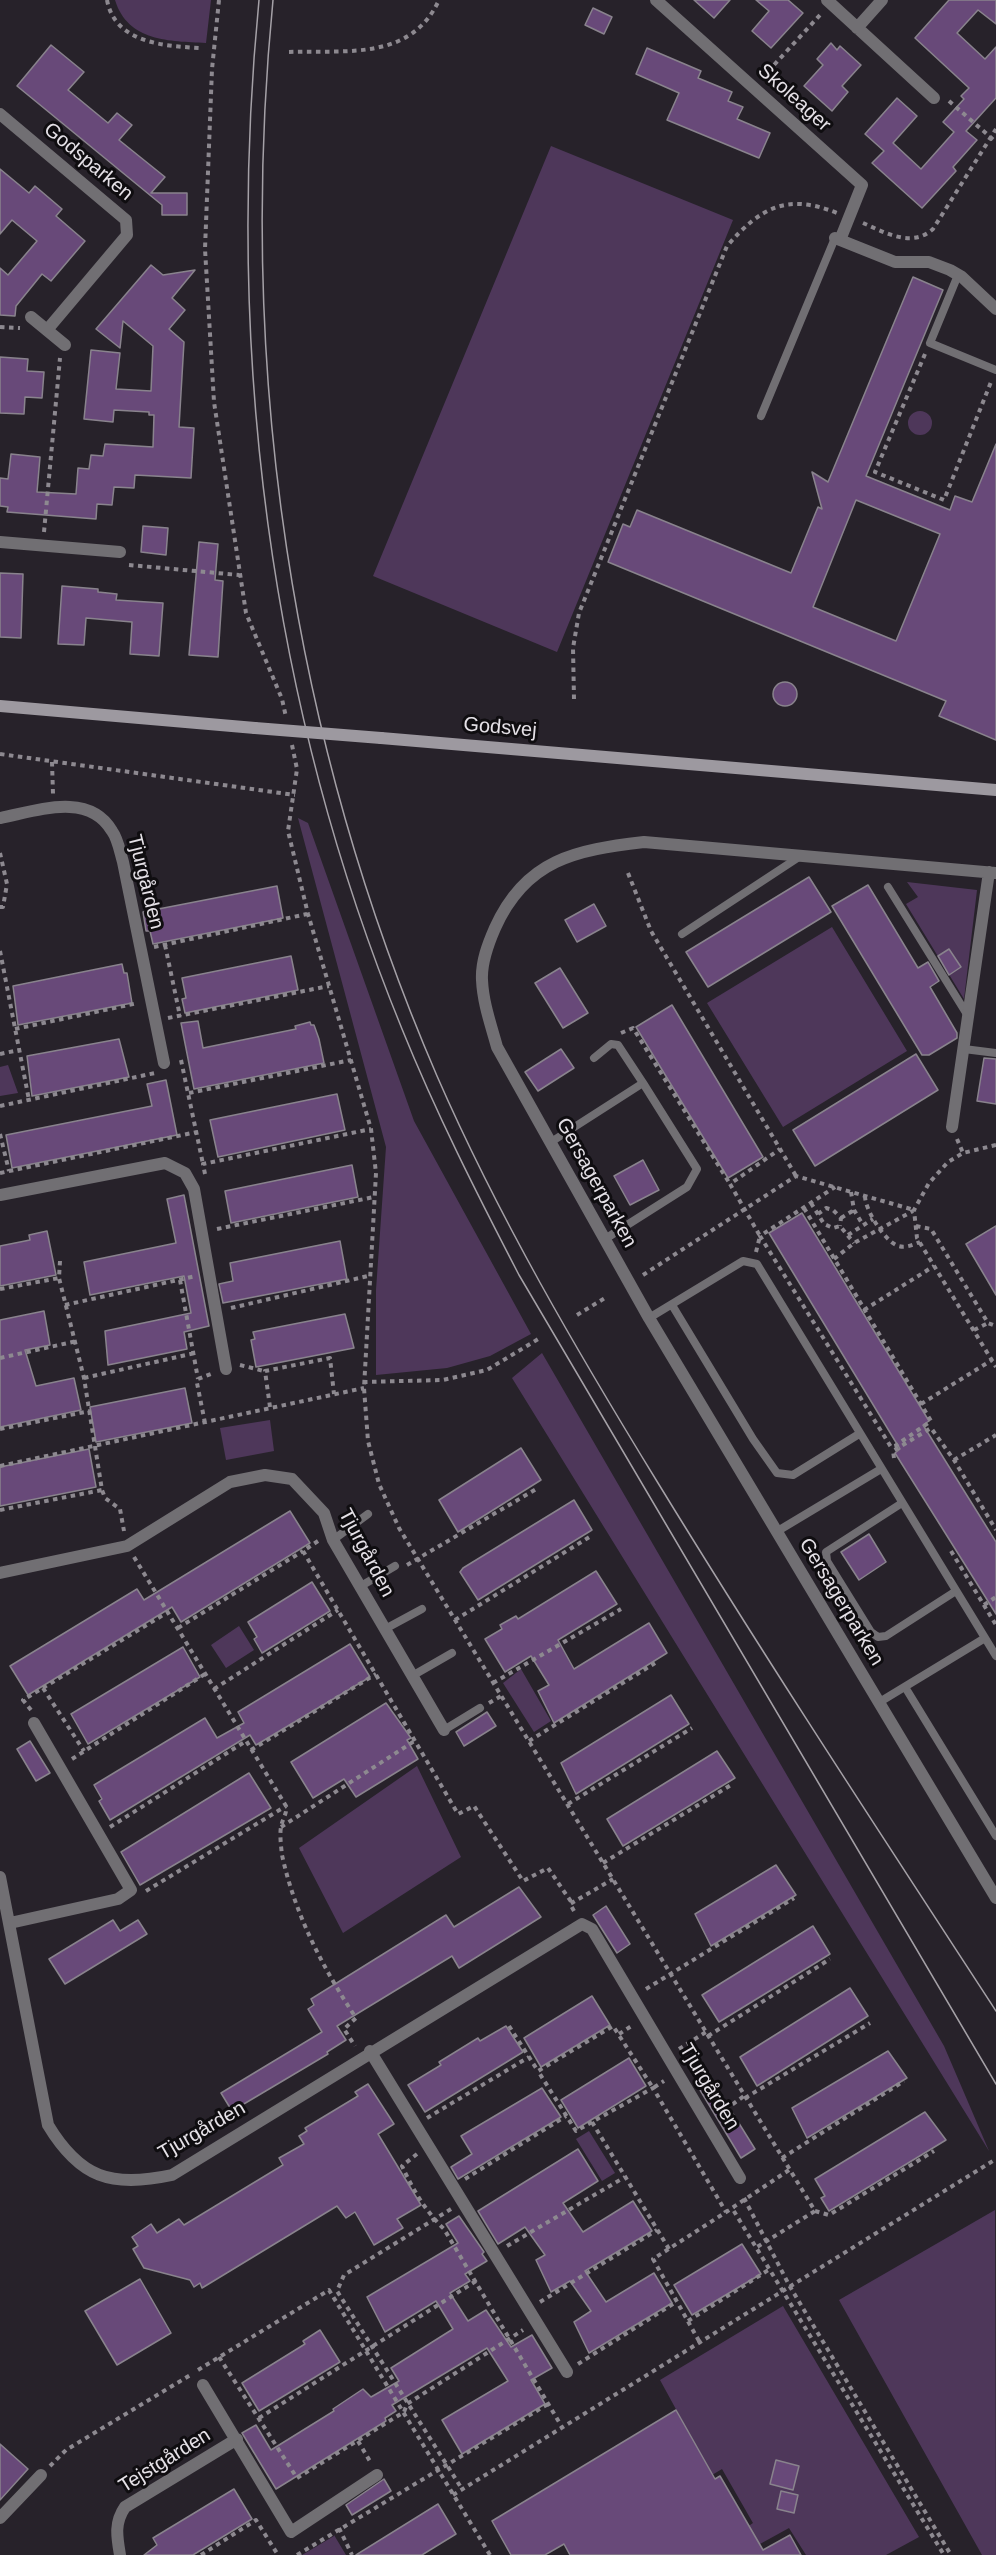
<!DOCTYPE html>
<meta charset="utf-8">
<style>
body{margin:0}
canvas{display:block;background:#27222a}
</style>
<canvas width="996" height="2555"></canvas>
<script>
const ctx = document.querySelector('canvas').getContext('2d');
ctx.lineJoin = 'round';
function fill(path, color) { ctx.fillStyle = color; ctx.fill(path, 'evenodd'); }
function stroke(path, color, width, dash) { ctx.strokeStyle = color; ctx.lineWidth = width; ctx.lineCap = dash ? 'butt' : 'round'; ctx.setLineDash(dash || []); ctx.stroke(path); }
function label(font, color, halo, rows, align = 'center') {
  ctx.font = font + ' Arial,sans-serif'; ctx.lineWidth = 6; ctx.setLineDash([]); ctx.textBaseline = 'middle'; ctx.strokeStyle = halo; ctx.fillStyle = color; for (const [text, x, y, turn = 0] of rows) {
    ctx.save(); ctx.translate(x, y); ctx.rotate((+turn || 0) * Math.PI / 180); ctx.textAlign = isNaN(turn) ? turn : align; if (halo) ctx.strokeText(text, 0, 0); ctx.fillText(text, 0, 0); ctx.restore();
  }
}
fill(new Path2D(`
 M115,0H211L206,43C170,41 128,42 115,0Z
 M551,146L733,220L557,652L373,576Z
 M908 423a12 12 0 1 1 24 0a12 12 0 1 1-24 0Z
 M298,818L308,823L414,1121L531,1334L490,1356L447,1368L376,1375V1290L386,1147Z
 M907,882L977,890L964,999L906,904L918,897Z
 M832,927L907,1051L783,1127L707,1003Z
 M8,1065L18,1093L0,1096V1067Z
 M542,1353L944,2046L989,2151L512,1378Z
 M270,1420L274,1451L226,1460L220,1428Z
 M239,1626L254,1650L226,1668L211,1645Z
 M521,1669L551,1721L534,1732L503,1683Z
 M417,1766L461,1857L343,1933L299,1848Z
 M589,2131L615,2173L602,2181L576,2139Z
 M995,2210L996,2555H982L839,2300Z
 M783,2306L919,2537L886,2555H806L789,2528L740,2555H706L753,2523L722,2469L712,2475L660,2380Z
 M334,2535L346,2555H302L334,2536Z`), '#4e375a');
const building = new Path2D(`
 M694,0H730L714,18Z
 M756,0H788L803,13L771,48L752,31L769,11Z
 M949,0H996V24L978,10L957,33L985,59L996,47V98L966,131L977,140L953,167L956,171L922,208L872,163L884,151L865,134L897,98L917,116L893,143L921,169L954,132L943,122L964,99L961,96L969,88L915,38Z
 M593,8L612,17L604,34L585,25Z
 M831,43L837,50L840,46L861,65L842,86L848,92L832,111L804,86L823,65L817,59Z
 M51,45L84,72L68,90L108,123L117,113L132,125L119,140L165,177L151,193H187V215H162V205L17,86Z
 M647,48L701,71L698,78L732,92L728,101L743,107L737,119L770,133L759,158L667,120L679,93L636,74Z
 M0,169L29,193L35,186L62,209L56,216L85,241L51,281L42,274L16,306L15,316L0,315V268L8,275L37,241L12,220L0,234Z
 M151,265L163,275L195,270L172,298L185,310L169,329L184,342L179,427L194,428L191,478L135,475L134,488L114,487L112,505L97,504L96,519L7,512L8,507L0,506V478L8,479L11,454L40,457L37,492L76,494L78,468L89,469L91,455L103,456L105,444L153,447L154,415H149V412L114,410L113,422L84,419L91,350L120,353L116,389L151,391L153,346L123,321L120,348L96,329Z
 M913,277L943,290L866,476L950,510L955,496L972,502L996,444V740L939,716L946,701L608,562L623,524L630,527L637,510L791,573L818,507L822,509L812,472L828,482ZM856,500L940,534L896,641L813,607Z
 M0,357L28,359L27,371L44,372L42,398L25,397L24,414L0,413Z
 M143,526L168,528L166,555L141,552Z
 M199,542L218,544L215,580L223,581L218,657L189,655Z
 M0,573L23,574L21,638L0,637Z
 M62,586L98,589V592L117,594L116,600L163,603L159,656L130,654L132,622L86,618L84,645L58,644Z
 M773 694a12 12 0 1 1 24 0a12 12 0 1 1-24 0Z
 M809,877L831,912L708,987L686,952Z
 M868,885L918,968L928,962L939,981L930,987L957,1033V1038L929,1055H922L832,906Z
 M277,886L283,918L153,944L150,931H146L143,912Z
 M594,904L606,926L577,942L565,920Z
 M949,949L961,967L949,975L938,956Z
 M291,956L298,990L185,1013L182,999L186,998L182,978Z
 M122,964L124,973H127L132,1003L18,1025L13,986Z
 M560,968L588,1013L563,1028L535,983Z
 M672,1005L763,1157L728,1178L636,1027Z
 M198,1021L203,1048L296,1029L295,1026L310,1022L311,1025H314L319,1039L324,1063L194,1089L181,1023Z
 M119,1039L129,1077L32,1096L27,1056Z
 M561,1049L574,1068L538,1091L525,1072Z
 M916,1054L938,1090L815,1166L793,1130Z
 M984,1058L996,1059V1104L977,1101Z
 M166,1080L177,1135L12,1168L6,1135L152,1106L147,1084Z
 M337,1094L345,1130L218,1157L210,1120Z
 M643,1160L659,1190L630,1205L614,1176Z
 M352,1165L358,1197L231,1223L225,1191Z
 M184,1195L209,1326L184,1332L187,1349L108,1365L105,1331L191,1313L184,1276L90,1295L84,1262L176,1243L167,1199Z
 M802,1213L929,1421L923,1425L996,1542V1614L895,1453L900,1449L769,1233Z
 M996,1226V1295L966,1244Z
 M47,1231L56,1275L0,1286V1246L30,1240L29,1235Z
 M340,1241L347,1279L223,1303L219,1284L233,1281L230,1263Z
 M44,1311L50,1345L25,1350L36,1386L74,1378L81,1410L0,1427V1320Z
 M345,1314L354,1348L256,1367L251,1340L255,1339L253,1332Z
 M185,1388L192,1423L96,1442L90,1407Z
 M521,1448L541,1480L458,1532L439,1500Z
 M89,1449L96,1487L0,1506V1467Z
 M574,1500L592,1530L478,1600L460,1572L463,1568Z
 M290,1511L310,1543L181,1622L172,1607L28,1695L10,1666L137,1589L144,1600Z
 M869,1534L886,1562L859,1580L841,1552Z
 M596,1571L617,1604L558,1640L574,1669L649,1623L667,1653L554,1723L538,1691L549,1685L531,1656L505,1672L485,1639L502,1629L500,1625L516,1616L518,1619Z
 M312,1582L330,1611L262,1653L254,1639L257,1637L248,1622Z
 M350,1644L370,1677L256,1745L250,1735L110,1820L99,1801L102,1799L94,1785L205,1718L217,1738L244,1723L238,1712Z
 M183,1647L200,1677L88,1744L71,1714Z
 M671,1695L689,1724L576,1794L561,1763Z
 M386,1703L411,1738L407,1740L418,1759L356,1797L344,1779L313,1798L291,1762Z
 M487,1712L496,1726L464,1746L456,1732Z
 M30,1741L50,1773L36,1781L17,1749Z
 M717,1751L735,1778L623,1846L607,1819Z
 M249,1773L271,1808L140,1885L121,1852Z
 M776,1865L796,1895L711,1946L695,1914Z
 M519,1887L541,1917L459,1968L452,1956L337,2026L346,2040L327,2052L328,2054L232,2111L221,2093L322,2032L308,2009L314,2005L311,1999L446,1915L454,1927Z
 M606,1906L630,1944L617,1953L593,1915Z
 M113,1920L120,1931L138,1920L147,1934L65,1984L49,1959Z
 M813,1926L830,1954L719,2022L702,1995Z
 M850,1988L868,2016L757,2086L740,2057Z
 M592,1996L610,2025L541,2067L524,2038Z
 M506,2026L523,2052L425,2112L408,2085L441,2065L439,2062L478,2038L480,2041Z
 M888,2051L907,2078L807,2138L792,2108Z
 M629,2058L646,2086L578,2128L561,2100Z
 M707,2072L755,2149L741,2158L694,2080Z
 M368,2084L394,2124L378,2134L421,2205L397,2219L403,2228L374,2245L355,2212L346,2218L337,2206L202,2288L200,2283L194,2287L190,2280L144,2268L133,2249L138,2246L132,2237L151,2224L157,2233L179,2219L184,2225L283,2165L279,2158L304,2144L299,2136L307,2131L305,2128L358,2096L355,2092Z
 M542,2088L561,2117L458,2179L451,2167L472,2154L461,2136Z
 M925,2112L946,2140L829,2211L821,2198L825,2196L815,2179Z
 M578,2149L598,2181L563,2203L583,2232L633,2201L652,2231L585,2271L606,2302L654,2273L672,2303L589,2353L574,2322L591,2311L570,2281L551,2292L536,2260L545,2255L525,2227L498,2244L478,2211Z
 M459,2216L484,2252L482,2254L487,2261L465,2274L470,2281L450,2293L468,2321L486,2310L511,2347L532,2335L552,2368L531,2380L545,2404L462,2454L442,2420L508,2381L487,2348L392,2405L396,2411L385,2418L386,2421L276,2489L242,2433L256,2425L271,2450L334,2411L333,2409L363,2389L371,2397L399,2381L391,2368L453,2329L436,2301L385,2332L367,2297L458,2243L446,2224Z
 M742,2244L761,2274L692,2315L674,2285Z
 M140,2279L171,2333L117,2365L85,2311Z
 M320,2330L340,2362L259,2411L242,2383L305,2344L303,2341Z
 M676,2410L715,2479L720,2476L763,2550L790,2535L801,2555H570L564,2544L545,2555H511L492,2521Z
 M0,2444L28,2469L0,2500Z
 M776,2460L799,2466L793,2490L770,2484Z
 M384,2479L391,2491L352,2515L346,2505Z
 M234,2489L252,2519L193,2555H144L157,2545L153,2538Z
 M781,2491L798,2495L794,2513L777,2509Z
 M438,2504L456,2534L422,2555H356Z`);
fill(building, '#684979');
stroke(building, '#89838d', 1.5);
stroke(new Path2D(`
 M107,0C115,43 164,46 199,48
 M219,0L212,69L205,249L214,402L246,613L282,699L286,717
 M289,52C346,50 411,61 439,0
 M762,78L820,15
 M949,101L996,142
 M863,223C886,233 912,248 933,229L996,129
 M0,327L20,328
 M925,354L875,472L944,500L991,382
 M44,532L60,358
 M129,565L239,575
 M574,699L573,648L579,613L727,246C761,207 787,193 837,213
 M292,745L297,769L288,831L308,914L371,1129L376,1173L364,1388L368,1441L379,1484L399,1528L815,2211L757,2247
 M0,754L295,795
 M52,762L53,794
 M0,853L7,884L3,907H0
 M628,873L651,931L796,1176
 M165,945L180,1016
 M154,947L307,914
 M0,951L29,1100
 M168,1018L329,986
 M15,1029L138,1003
 M621,1033L633,1028L730,1184
 M0,1054L19,1050
 M181,1060L203,1164
 M189,1093L351,1060
 M0,1106L155,1073
 M0,1134L9,1171
 M957,1139L963,1153
 M996,1145L963,1153L948,1162L929,1183L914,1210L917,1238L996,1367
 M0,1173L197,1132
 M205,1174L203,1164L371,1129
 M851,1192L854,1210L863,1225
 M865,1196C865,1210 884,1239 896,1245C904,1249 912,1245 920,1242
 M811,1203L824,1224L833,1228L840,1226L854,1243
 M804,1208L931,1421L895,1446L891,1447L760,1236L835,1187
 M818,1214L826,1208L833,1210L841,1218L840,1226
 M841,1218L854,1210
 M916,1226L931,1229L988,1323L996,1326
 M217,1229L374,1197
 M848,1235L873,1219
 M756,1252L760,1236L730,1184L780,1149
 M834,1259L854,1243L913,1211
 M60,1261L59,1278L84,1378L102,1490L105,1498L120,1509L124,1531
 M643,1275L796,1176L914,1210
 M180,1280L198,1379
 M0,1289L59,1278
 M65,1305L196,1276
 M231,1308L368,1276
 M864,1310L934,1266
 M577,1315L605,1298
 M974,1330L988,1323
 M0,1358L77,1341
 M240,1365L264,1371
 M84,1378L195,1353
 M363,1382L443,1380L487,1370L540,1338
 M921,1404L992,1360
 M270,1407L265,1371L330,1358L334,1394
 M205,1423L197,1383L198,1379L211,1374
 M0,1429L90,1411
 M894,1458L893,1451L931,1428L954,1460L996,1530
 M954,1460L996,1435
 M0,1466L364,1388
 M0,1510L102,1490
 M318,1541L303,1551L458,1814L474,1806L523,1881L548,1868L572,1903
 M951,1551L996,1625
 M134,1557L286,1806C287,1813 284,1816 282,1823C279,1831 281,1846 282,1855C295,1915 323,1968 356,2018L344,2029L355,2046
 M407,1565L538,1488
 M984,1605L996,1597
 M455,1620L591,1536
 M178,1628L303,1551
 M493,1683L621,1609
 M43,1688L84,1751
 M214,1689L338,1610
 M489,1703L501,1696
 M31,1710L23,1700L168,1612
 M529,1741L655,1663
 M251,1750L376,1674
 M72,1759L205,1674
 M568,1804L692,1728
 M110,1827L246,1741
 M281,1827L416,1740
 M603,1863L731,1785
 M146,1891L286,1806
 M574,1911L570,1904L613,1879
 M646,1989L794,1898
 M509,2026L538,2071
 M619,2034L633,2025
 M708,2036L830,1959
 M679,2049L706,2032
 M745,2098L870,2023
 M718,2115L744,2096
 M427,2118L529,2057
 M592,2122L576,2131L538,2071L613,2026L653,2088L664,2081
 M417,2154L402,2166C412,2188 426,2212 444,2229L562,2427
 M782,2158L904,2081
 M789,2170L732,2208L944,2555
 M465,2179L566,2116
 M744,2198L789,2285L951,2555
 M451,2209L344,2275L337,2291L462,2489
 M815,2211L829,2215L934,2151
 M507,2246L625,2177
 M669,2249L592,2122L653,2088L726,2212
 M540,2302L657,2230
 M688,2321L770,2269
 M699,2341L653,2259L734,2207
 M219,2357L297,2478L404,2412L407,2404L523,2330
 M578,2364L676,2302
 M198,2370L329,2290L490,2555
 M259,2418L476,2281
 M358,2441L371,2463
 M50,2466L66,2450L192,2374
 M453,2495L996,2159
 M339,2528L352,2555
 M201,2555L256,2520L278,2555
 M297,2555L548,2404`), '#8d8990', 4, [4.5, 4.5]);
stroke(new Path2D(`
 M958,275L930,343L996,370
 M761,416L835,238
 M888,887L968,1016
 M682,934L799,857
 M964,1049L996,1053
 M594,1058L611,1044L618,1045L643,1083
 M551,1142L643,1083L697,1169L687,1187L605,1239
 M672,1305L753,1439L777,1473L793,1475L859,1434
 M649,1318L743,1261L757,1264L996,1656
 M902,1503L826,1552L827,1561L871,1632L878,1637L886,1636L956,1591
 M776,1532L881,1469
 M333,1540L368,1514
 M361,1586L395,1566
 M385,1629L422,1609
 M412,1676L452,1653
 M905,1687L996,1836
 M878,1703L985,1638
 M444,1730L480,1708`), '#716f73', 8);
stroke(new Path2D(`
 M656,0L862,185L840,240
 M827,0L934,98
 M857,28L882,0
 M0,114L126,220L127,235L47,330
 M835,238L895,262H929L950,270L962,277L996,309
 M31,317L65,345
 M0,542L120,552
 M0,818C36,811 89,791 112,831C118,839 120,852 123,862L164,1063
 M996,873L644,842C576,850 526,859 495,928C488,944 481,962 482,980C483,1003 491,1025 497,1047L649,1318L996,1898
 M952,1127L989,872
 M0,1195L165,1163L185,1173L194,1189L226,1369
 M0,1573L127,1546L230,1482L265,1475L292,1479L324,1513L333,1540L444,1730
 M0,1877L48,2125C80,2178 111,2188 172,2175L582,1924L592,1929L740,2178
 M10,1923L118,1899L131,1890L34,1723
 M370,2051L567,2372
 M203,2385L291,2532L377,2475
 M0,2518L41,2475
 M120,2555C117,2537 114,2523 125,2507L237,2439`), '#716f73', 12);
stroke(new Path2D(`
 M0,706L255,728
 M381,738L996,790`), '#9d99a0', 12);
stroke(new Path2D(`
 M259,0C225,349 269,704 402,1029C436,1113 477,1194 519,1275L996,2084
 M273,0C237,367 291,738 437,1076C499,1218 577,1351 658,1483C767,1661 882,1836 996,2011`), '#a5a1a7', 1.5);
stroke(new Path2D(`
 M255,728L381,738`), '#9d99a0', 12);
label('20px', '#e5e1e7', '#0f0d10', [
 ["Skoleager",794,98,42],
 ["Godsparken",88,162,40],
 ["Godsvej",500,728,5],
 ["Tjurgården",145,882,76],
 ["Gersagerparken",596,1183,61],
 ["Tjurgården",366,1553,62],
 ["Gersagerparken",841,1602,59],
 ["Tjurgården",709,2087,59],
 ["Tjurgården",202,2131,-30],
 ["Tejstgården",165,2461,-32]
]);
</script>
